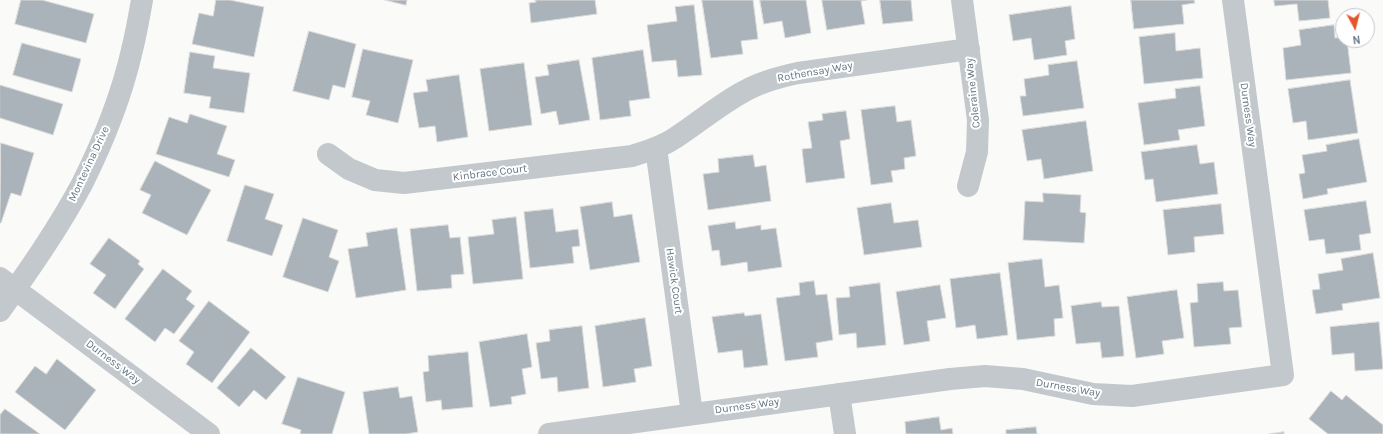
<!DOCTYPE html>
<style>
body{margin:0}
#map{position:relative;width:1383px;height:434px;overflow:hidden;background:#fafaf8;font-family:Karla,sans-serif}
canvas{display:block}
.north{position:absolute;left:1335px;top:8px;width:40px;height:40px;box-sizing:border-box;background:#fff;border:1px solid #c1c8cd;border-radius:50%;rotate:173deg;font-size:11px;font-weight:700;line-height:16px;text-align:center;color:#657683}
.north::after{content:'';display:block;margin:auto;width:14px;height:18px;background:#e4572e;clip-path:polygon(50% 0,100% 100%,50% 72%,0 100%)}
</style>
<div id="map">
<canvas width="1383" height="434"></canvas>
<div class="north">N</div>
</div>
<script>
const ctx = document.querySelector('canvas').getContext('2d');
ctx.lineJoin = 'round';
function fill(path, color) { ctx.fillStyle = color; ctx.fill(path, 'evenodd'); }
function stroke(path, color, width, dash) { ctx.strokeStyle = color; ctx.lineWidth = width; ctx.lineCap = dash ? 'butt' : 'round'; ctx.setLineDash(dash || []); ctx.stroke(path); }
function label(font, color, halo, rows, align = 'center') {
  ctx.font = font + ' Karla,sans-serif'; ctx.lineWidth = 4; ctx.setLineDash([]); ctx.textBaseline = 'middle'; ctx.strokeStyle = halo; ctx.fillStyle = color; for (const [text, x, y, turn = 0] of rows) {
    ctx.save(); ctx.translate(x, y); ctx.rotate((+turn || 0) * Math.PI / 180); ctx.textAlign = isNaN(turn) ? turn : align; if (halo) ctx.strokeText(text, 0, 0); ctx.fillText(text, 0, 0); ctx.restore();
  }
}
const building = new Path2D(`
 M21,0H42L94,14L86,43L15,24Z
 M216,0H230L264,7L254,57L192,44L199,13L213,16Z
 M385,0H407L406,5Z
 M535,0H595L597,14L531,23L529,3L536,2Z
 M702,0H753L758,39L741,41L743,54L711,58Z
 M760,0H806L811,33L785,38L782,21L764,24Z
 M822,0H867L861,1L865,24L827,30Z
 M880,0H911L913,21L883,24Z
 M1131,0H1194L1195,3L1182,5L1184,24L1134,29Z
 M1274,0H1328L1330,18L1299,21L1297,4L1275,6Z
 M694,5L702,75L678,77L676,60L652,62L647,25L677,21L675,7Z
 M1071,6L1075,39L1065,41L1067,55L1034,60L1031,38L1013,41L1009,15Z
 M1334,25L1335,38L1343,37V40H1347L1351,73L1286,80L1283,48L1301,45L1299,30Z
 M309,31L356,44L345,88L333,85L329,100L293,91Z
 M1175,33L1176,51L1200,48L1203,78L1144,84L1139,37Z
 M22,43L81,59L72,92L13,75Z
 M363,49L413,60L398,123L366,115L370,101L352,97Z
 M643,50L650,98L629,101L631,116L600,120L592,58Z
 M190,52L215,56L213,68L250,73L244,113L209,108L211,97L184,93Z
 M579,60L590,120L559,125L556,111L541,114L535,77L549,75L547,65Z
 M1077,61L1084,108L1023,116L1020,96H1026L1024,79L1049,75L1048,65Z
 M524,63L532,125L489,131L480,69Z
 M459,75L468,137L437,142L435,126L419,128L413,93L428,91L426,80Z
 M1350,80L1358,133L1308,140L1306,121L1293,123L1288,89Z
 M0,85L63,104L53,135L0,118Z
 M1200,86L1205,126L1178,130L1180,140L1144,145L1138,103L1176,98L1175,89Z
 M895,106L897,122L911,120L916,156L904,158L905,169L891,171L893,182L871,185L861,110Z
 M846,111L850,139L840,141L845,178L806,183L802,149L812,148L808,122L823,120L822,114Z
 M190,114L227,126L217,154L235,160L229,177L156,154L169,117L187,123Z
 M1086,121L1093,171L1044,179L1041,159L1027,161L1022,130Z
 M1359,139L1367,182L1327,189L1328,194L1303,199L1299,174L1305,173L1302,155L1327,151L1326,145Z
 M1,143L34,153L21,196L11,193L1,223H0Z
 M1197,145L1200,164L1214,162L1218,194L1156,202L1153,179L1145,180L1141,152Z
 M753,155L755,167L766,165L771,201L708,210L703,174L719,172L718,159Z
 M155,161L211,190L187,235L142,213L151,195L140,190Z
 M245,185L274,194L265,219L283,225L272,256L227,241Z
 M1043,193L1081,195L1080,212L1086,213L1084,243L1023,240L1025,201L1043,202Z
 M1366,201L1371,233L1359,235L1361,250L1326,254L1324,239L1309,241L1304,210Z
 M612,202L614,217L632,214L640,262L590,270L580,207Z
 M891,203L894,223L918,220L922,247L864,255L857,208Z
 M1221,204L1224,234L1194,237L1195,252L1168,255L1163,210Z
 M553,209L556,232L578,229L580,246L572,247L574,263L530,268L524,212Z
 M516,217L523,279L473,284L468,237L494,234L492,220Z
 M303,218L338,230L329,257L339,261L328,292L283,277Z
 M735,222L736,229L761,225V230L776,228L782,267L748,272L747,262L721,266L719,250L712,251L708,226Z
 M448,225L450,238L460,237L464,274L451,275L452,288L417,291L410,229Z
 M397,228L406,290L356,298L348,249L368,246L366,233Z
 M109,238L140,261L138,264L144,269L115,309L93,293L106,275L90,264Z
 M1373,253L1380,298L1342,304L1343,310L1316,314L1312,290L1320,289L1318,274L1343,270L1341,259Z
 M1042,259L1045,287L1059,285L1063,318L1054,319L1055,336L1017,340L1008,263Z
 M163,269L192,291L186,299L195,306L174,334L165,328L155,342L125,319Z
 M1000,273L1008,335L977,339L975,325L956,328L950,279Z
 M814,281L816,295L827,294L833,340L816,343L818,357L785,361L776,298L800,295L799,283Z
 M1223,282L1224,291L1238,290L1242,327L1229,328L1231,344L1194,347L1190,303L1198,302L1197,284Z
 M880,283L886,345L857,348L856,333L839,335L836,298L850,297L849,287Z
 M940,285L946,318L927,321L930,341L904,345L896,292Z
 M1177,290L1184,338L1162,341L1164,354L1136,358L1127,297Z
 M209,301L250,332L212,383L186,364L194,352L179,341Z
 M1101,302L1102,307L1119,306L1124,356L1102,358L1100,342L1076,344L1071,306Z
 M744,313L745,316L761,314L768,365L744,368L742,350L718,353L712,317Z
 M645,318L652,366L634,369L636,382L603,387L595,326Z
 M1379,322L1383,369L1355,371L1354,353L1332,355L1330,327Z
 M582,326L589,388L558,392L557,377L541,379L536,343L550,341L549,330Z
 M527,334L532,367L522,369L526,394L511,397L512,404L490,407L479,342Z
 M251,348L286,377L266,400L254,390L239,407L217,388Z
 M468,352L473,407L442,410L441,400L426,402L423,372L429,371L428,356Z
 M57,359L96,390L65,430L15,392L35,366L46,374Z
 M298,377L345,392L332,434H300L301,430L282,424Z
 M398,387L400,398L412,396L418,432L406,434H369L363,392Z
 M1331,391L1342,400L1346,395L1383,425V434H1328L1309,419Z
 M5,409L40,434H0V415Z
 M939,417L941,430L952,428L953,434H906L905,422Z
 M1036,427L1037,434H1006V430Z
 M1284,432V434H1269Z`);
fill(building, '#aab3b9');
stroke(building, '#dcdcda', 1);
stroke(new Path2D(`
 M962,0L978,120L977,152L968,186
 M656,148L692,414
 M328,154L349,169L375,180L404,183L632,156C647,151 662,147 675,138C698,123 719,105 743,92C760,82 779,77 798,73L969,49
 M0,278L209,434
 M0,311C29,270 58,229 82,184C102,144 122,94 132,50C136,34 139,17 142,0
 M839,394L845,434
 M549,434L950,379L985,376L1023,379L1093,394L1132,396L1283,375L1233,0`), '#c3c8cc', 22);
label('11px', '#657683', '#fff', [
 ["Rothensay Way",815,72,-10],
 ["Coleraine Way",973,93,-96],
 ["Durness Way",1248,115,82],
 ["Montevina Drive",89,164,-65],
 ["Kinbrace Court",490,173,-7],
 ["Hawick Court",674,281,82],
 ["Durness Way",113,362,37],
 ["Durness Way",1068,388,10],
 ["Durness Way",747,406,-8]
]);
</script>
